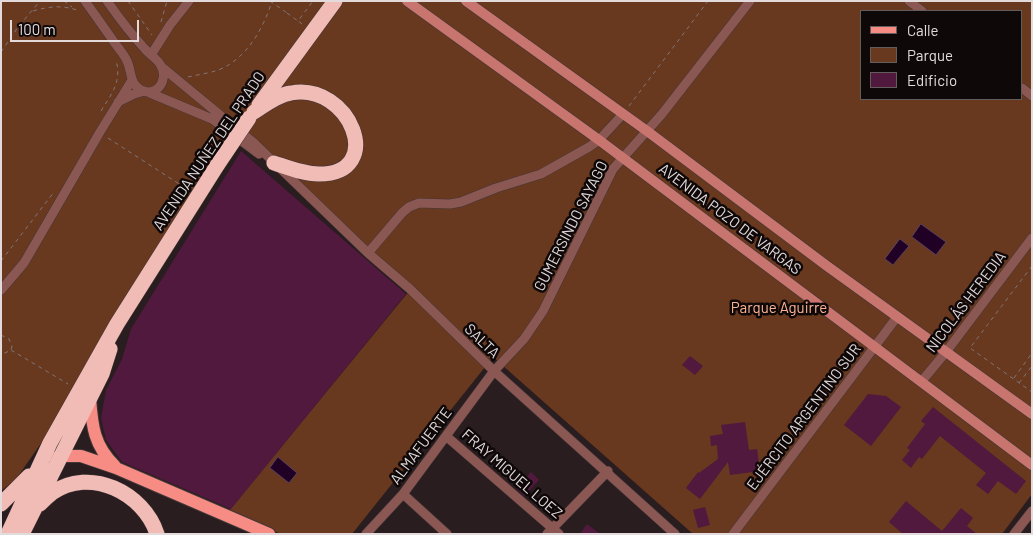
<!DOCTYPE html>
<meta charset="utf-8">
<style>
body{margin:0}
#map{position:relative;width:1033px;height:535px;overflow:hidden;background:#291d1f;font-family:Barlow,sans-serif}
canvas{display:block}
.frame{position:absolute;inset:0;border:2px solid #e3dadb;pointer-events:none}
.legend{position:absolute;left:860px;top:10px;width:162px;height:90px;box-sizing:border-box;background:#0e0809;border:1px solid #635c5d;margin:0;padding:6px 9px;list-style:none;font-size:15px;color:#e3dadb}
.legend li{display:flex;align-items:center;gap:10px;height:25px}
.legend b{width:25px;border:1px solid #635c5d}
.scale{position:absolute;left:10px;top:20px;width:129px;height:22px;box-sizing:border-box;border:2px solid #e3dadb;border-top:0;padding-left:6px;font-size:15px;line-height:18px;white-space:nowrap;color:#e3dadb;-webkit-text-stroke:4px #0e0809;paint-order:stroke}
</style>
<div id="map">
<canvas width="1033" height="535"></canvas>
<div class="frame"></div>
<ul class="legend">
<li><b style="height:6px;background:#f68c83"></b>Calle</li>
<li><b style="height:14px;background:#68381f"></b>Parque</li>
<li><b style="height:14px;background:#50193d"></b>Edificio</li>
</ul>
<div class="scale">100 m</div>
</div>
<script>
const ctx = document.querySelector('canvas').getContext('2d');
ctx.lineJoin = 'round';
function fill(path, color) { ctx.fillStyle = color; ctx.fill(path, 'evenodd'); }
function stroke(path, color, width, dash) { ctx.strokeStyle = color; ctx.lineWidth = width; ctx.lineCap = dash ? 'butt' : 'round'; ctx.setLineDash(dash || []); ctx.stroke(path); }
function label(font, color, halo, rows, align = 'center') {
  ctx.font = font + ' Barlow,sans-serif'; ctx.lineWidth = 5; ctx.setLineDash([]); ctx.textBaseline = 'middle'; ctx.strokeStyle = halo; ctx.fillStyle = color; for (const [text, x, y, turn = 0] of rows) {
    ctx.save(); ctx.translate(x, y); ctx.rotate((+turn || 0) * Math.PI / 180); ctx.textAlign = isNaN(turn) ? turn : align; if (halo) ctx.strokeText(text, 0, 0); ctx.fillText(text, 0, 0); ctx.restore();
  }
}
fill(new Path2D(`
 M1,1H1032V494L1002,534H693L493,357L352,534H281L228,512L410,290L236,121L49,432L16,479L1,491ZM862,11H1022V99H862Z`), '#68381f');
const water = new Path2D(`
 M921,224L946,242L936,255L912,237Z
 M900,239L909,246L893,265L885,259Z
 M278,457L297,473L289,483L270,468Z`);
fill(water, '#210026');
stroke(water, '#5b415c', 1);
fill(new Path2D(`
 M241,151L406,294L231,509L122,462L106,440L101,418L106,390L122,359L131,329Z
 M690,356L703,366L695,375L682,365Z
 M868,394L886,396L901,407L871,446L844,425Z
 M933,407L1026,481L1016,494L998,481L988,494L976,485L986,473L940,436L922,459L919,457L911,468L902,460L910,450L907,448L925,424L921,421Z
 M745,422L749,450L757,449L760,471L730,475L728,462L700,499L686,488L698,472L699,473L718,459L717,445L711,446L710,436L723,434L721,425Z
 M531,472L539,480L524,496L516,488Z
 M906,501L942,531L961,508L973,518L967,526L977,534H903L889,522Z
 M705,507L710,525L698,528L693,510Z
 M587,524L600,534H580Z`), '#50193d');
const street = new Path2D(`
 M85,1C95,15 105,29 114,42C118,48 124,54 127,61C131,69 130,80 136,86C152,102 170,83 161,66C158,59 150,55 145,49C131,34 119,18 107,1
 M909,1L922,11
 M151,55L170,25L189,1
 M163,68L254,143L368,253L410,289L494,371L675,534
 M1022,88L1032,96
 M150,93L212,119L259,154
 M118,102L134,94L145,91
 M368,253L402,213L409,207L419,203L450,204L461,202L496,188L541,174L589,147L599,140L623,114
 M1,290L24,263L100,132L132,80
 M921,382L946,352L1032,238
 M446,436L559,534
 M403,494L447,534
 M366,534L403,494L494,371L524,339L543,311L613,169L662,114L750,1
 M547,534L608,471
 M733,534L897,317
 M1014,534L1032,511`);
const secondary = new Path2D(`
 M407,1L599,140L1032,465
 M466,1L647,131L827,266L1032,414`);
const primary = new Path2D(`
 M90,398C92,426 94,446 115,466
 M55,458L61,456H81L116,468L269,534`);
const highway = new Path2D(`
 M259,105L335,1
 M254,112C265,105 277,95 291,93C350,82 387,174 319,174C304,174 289,168 274,163
 M1,504L29,476
 M40,504C44,500 48,496 52,493C90,466 144,493 157,534
 M8,534L50,443L117,324L218,164
 M22,534L102,374L110,349`);
stroke(street, '#433739', 10);
stroke(secondary, '#433739', 11);
stroke(primary, '#433739', 14);
stroke(highway, '#433739', 16);
stroke(new Path2D(`
 M64,1L72,7
 M128,1L152,35
 M33,11C50,6 63,5 80,11
 M287,13L298,21
 M161,22L167,1
 M302,24L298,21L313,1
 M1,52L18,27L40,1
 M188,77C200,74 214,73 225,67C249,54 264,27 272,1
 M629,106L708,1
 M101,111C112,93 122,82 116,60
 M108,138L187,189
 M1,261L54,192
 M1032,266L970,348L1032,392
 M1,335L9,339L12,346L11,350L5,353L1,352
 M11,350L68,384
 M1014,378L1032,353
 M1019,383L1032,366`), '#807677', 1, [4, 4]);
stroke(street, '#8b5752', 9);
stroke(secondary, '#c7756e', 10);
stroke(primary, '#f68c83', 12);
stroke(highway, '#f1bcb6', 15);
const highwayBridge = new Path2D(`
 M218,164L249,118`);
stroke(highwayBridge, '#433739', 16, []);
stroke(new Path2D(`
 M270,1L287,13`), '#807677', 1, [4, 4]);
stroke(highwayBridge, '#f1bcb6', 15);
label('15px', '#e3dadb', '#0e0809', [
 ["AVENIDA NUÑEZ DEL PRADO",209,151,-56],
 ["AVENIDA POZO DE VARGAS",730,219,37],
 ["GUMERSINDO SAYAGO",571,226,-63],
 ["NICOLÁS HEREDIA",966,302,-53],
 ["SALTA",482,341,44],
 ["EJÉRCITO ARGENTINO SUR",804,417,-53],
 ["ALMAFUERTE",421,446,-53],
 ["FRAY MIGUEL LOEZ",512,474,41]
]);
label('15px', '#feb491', '#0e0809', [
 ["Parque Aguirre",779,308]
]);
</script>
